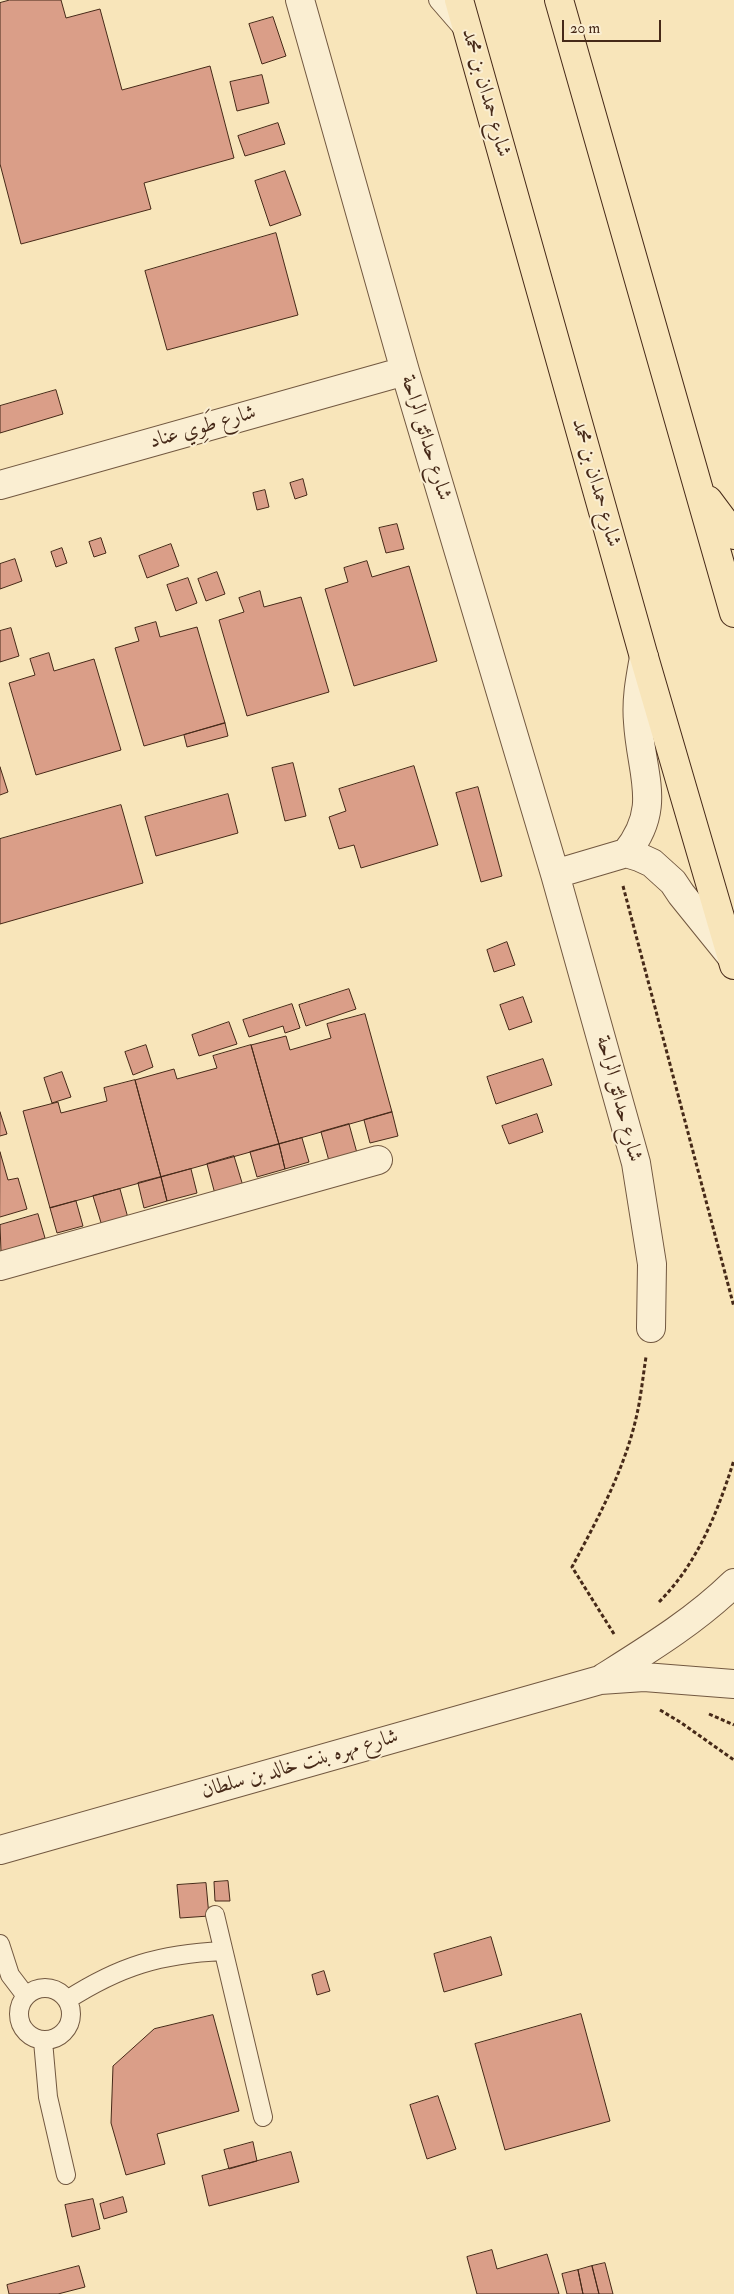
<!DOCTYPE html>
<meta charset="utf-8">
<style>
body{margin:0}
#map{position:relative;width:734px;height:2294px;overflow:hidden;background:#f8e5ba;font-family:"IM FELL Double Pica",serif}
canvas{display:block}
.scale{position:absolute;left:562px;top:20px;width:99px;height:22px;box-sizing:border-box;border:2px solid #462918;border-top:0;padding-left:6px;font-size:15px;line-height:18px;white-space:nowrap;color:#462918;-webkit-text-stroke:4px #faeed2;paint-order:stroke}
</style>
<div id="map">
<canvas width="734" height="2294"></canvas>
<div class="scale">20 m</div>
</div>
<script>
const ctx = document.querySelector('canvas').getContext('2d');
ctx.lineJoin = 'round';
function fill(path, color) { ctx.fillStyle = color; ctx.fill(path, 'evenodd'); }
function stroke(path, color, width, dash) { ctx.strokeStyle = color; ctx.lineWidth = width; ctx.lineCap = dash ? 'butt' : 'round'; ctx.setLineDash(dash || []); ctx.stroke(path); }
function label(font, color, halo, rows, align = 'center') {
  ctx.font = font + ' "IM FELL Double Pica",Amiri,serif'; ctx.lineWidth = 4; ctx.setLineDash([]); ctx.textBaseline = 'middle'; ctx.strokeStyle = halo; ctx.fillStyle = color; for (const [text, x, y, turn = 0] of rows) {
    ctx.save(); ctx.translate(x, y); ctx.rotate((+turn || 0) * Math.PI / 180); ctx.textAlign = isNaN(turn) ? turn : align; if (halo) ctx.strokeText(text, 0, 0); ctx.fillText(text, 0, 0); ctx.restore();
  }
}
const building = new Path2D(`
 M10,0H61L66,18L100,9L122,90L210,66L234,158L144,183L151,209L21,244L0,164V3Z
 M273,17L286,56L262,64L249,24Z
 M262,75L269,103L237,111L230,82Z
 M278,123L285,144L245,156L238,136Z
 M285,171L301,215L270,226L255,181Z
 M276,233L298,315L167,350L145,271Z
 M56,390L63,414L0,433V406Z
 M303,479L307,495L295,499L290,483Z
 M265,490L269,507L257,510L253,493Z
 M397,524L404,549L386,553L379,528Z
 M101,538L106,553L94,557L89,542Z
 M171,544L179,566L147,578L139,556Z
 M62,548L67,563L56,567L51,552Z
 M15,559L22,581L0,589V564Z
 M367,561L372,577L409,566L437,661L354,686L325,589L348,582L344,568Z
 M217,572L225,594L206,601L198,579Z
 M188,578L197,603L176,611L167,585Z
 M260,591L264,607L301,597L329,692L247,716L219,620L244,612L239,598Z
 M156,622L160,637L197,627L225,723L144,746L115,648L139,641L135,628Z
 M11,628L19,656L0,662V631Z
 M49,653L54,671L94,659L121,750L36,775L9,683L35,675L30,659Z
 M225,723L228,736L187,747L184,735Z
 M293,763L306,816L285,821L272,768Z
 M414,766L438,845L361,868L354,845L339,849L329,817L346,811L339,789Z
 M0,767L8,792L0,795Z
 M478,787L502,876L481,882L456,793Z
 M228,794L238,833L156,856L145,817Z
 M121,805L143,883L0,924V839Z
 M507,942L515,965L494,972L487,950Z
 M349,989L356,1009L306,1026L299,1005Z
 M523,997L532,1022L509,1030L500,1005Z
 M292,1004L300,1028L285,1033L283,1026L249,1037L243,1020Z
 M365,1014L392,1112L279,1144L251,1045L286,1036L290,1050L331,1038L327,1024Z
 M229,1022L237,1044L199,1056L192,1035Z
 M146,1045L153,1067L133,1075L125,1052Z
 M251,1045L279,1144L161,1177L135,1080L174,1069L177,1079L217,1068L213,1056Z
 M543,1059L552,1085L496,1104L487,1077Z
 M62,1072L71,1097L52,1103L44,1078Z
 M135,1080L161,1177L50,1208L23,1111L58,1102L61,1113L107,1101L104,1088Z
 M0,1112L7,1134L0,1136Z
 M392,1112L398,1136L370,1143L364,1120Z
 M537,1114L543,1132L509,1144L502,1126Z
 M349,1124L357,1153L329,1161L321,1132Z
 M302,1138L309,1162L285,1169L279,1144Z
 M279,1144L285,1169L257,1177L250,1152Z
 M0,1152L8,1180L18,1178L27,1209L0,1217Z
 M234,1156L243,1186L215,1194L207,1164Z
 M191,1169L197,1193L167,1201L161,1177Z
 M161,1177L167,1201L144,1208L138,1183Z
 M120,1189L128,1218L102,1226L93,1196Z
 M76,1201L83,1226L57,1233L50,1208Z
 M38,1214L45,1238L1,1252L0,1225Z
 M228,1881L230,1901H215L214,1882Z
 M206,1883L209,1916L180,1918L177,1885Z
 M491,1937L502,1975L444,1992L434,1954Z
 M324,1971L330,1991L317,1995L312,1975Z
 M581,2014L610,2121L505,2150L475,2044Z
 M213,2015L239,2111L157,2134L165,2164L126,2175L111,2123L113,2066L154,2029Z
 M438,2096L456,2149L427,2159L410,2105Z
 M253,2142L257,2161L229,2169L224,2150Z
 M291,2152L299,2182L209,2206L202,2176Z
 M123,2197L127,2212L104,2219L100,2204Z
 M93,2199L100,2229L72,2237L65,2205Z
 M492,2250L497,2269L547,2254L559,2294H477L467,2257Z
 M605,2263L613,2294H599L592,2266Z
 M79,2266L85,2287L58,2294H9L7,2285Z
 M592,2266L599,2294H583L578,2270Z
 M578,2270L583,2294H567L562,2274Z`);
fill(building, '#da9e88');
stroke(building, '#462918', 1);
const lane = new Path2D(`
 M438,0L464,30
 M215,1915L263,2117
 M0,1944L10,1975L26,1996
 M19 2014a26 26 0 1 1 52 0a26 26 0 1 1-52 0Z
 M67,2000C120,1966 160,1954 223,1951
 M43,2041L48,2097L66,2175`);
const street = new Path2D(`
 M300,0L405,371L555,874L636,1163L652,1264L651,1328
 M0,485L405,371
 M626,853C663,807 641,775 638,722C636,700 640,679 644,657
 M555,874L626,853L639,857L652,863L673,882L681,894L731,956
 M0,1266L378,1160
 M603,1678C649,1649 695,1621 734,1583
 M0,1850L600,1680L644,1677L734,1684`);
const primary = new Path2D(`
 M459,0L644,657L734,965
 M559,0L734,613
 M708,500L734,535`);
stroke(lane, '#725840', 20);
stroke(street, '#725840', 30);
stroke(primary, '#462918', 30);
stroke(new Path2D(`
 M623,886L734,1307
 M659,1602C698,1563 718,1511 734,1460
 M614,1634L572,1567C598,1518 625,1469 637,1414C641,1396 643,1376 646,1357
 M660,1710L680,1722L734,1760
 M709,1714L734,1725`), '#462918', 3, [4, 2.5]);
stroke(lane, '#faeed2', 18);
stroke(street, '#faeed2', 28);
stroke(primary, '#f8e5ba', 28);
label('21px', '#462918', '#faeed2', [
 ["شارع حمدان بن محمد",485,93,74],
 ["شارع طَوِي عناد",203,428,-16],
 ["شارع حدائق الراحة",425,438,73],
 ["شارع حمدان بن محمد",595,483,74],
 ["شارع حدائق الراحة",618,1099,75],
 ["شارع مهره بنت خالد بن سلطان",300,1765,-16]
]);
</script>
